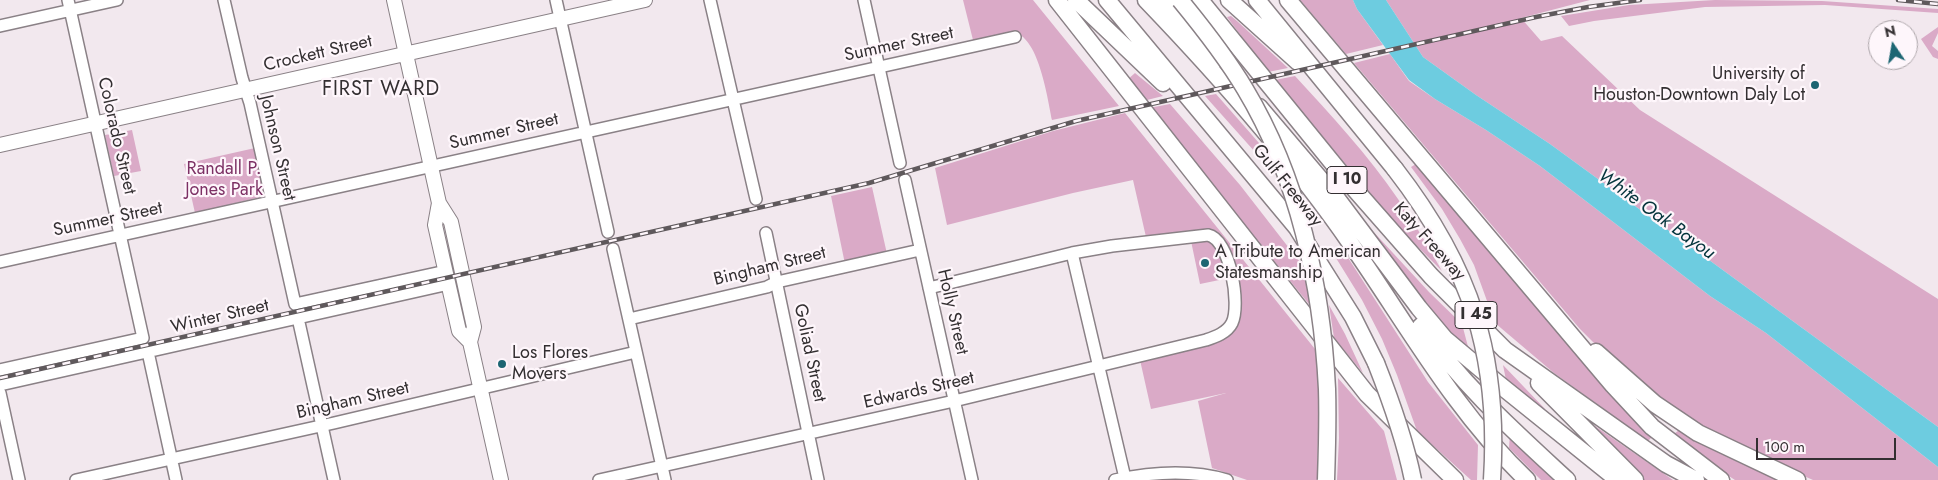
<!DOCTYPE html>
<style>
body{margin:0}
#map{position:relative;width:1938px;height:480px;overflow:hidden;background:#f2e8ee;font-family:Jost,sans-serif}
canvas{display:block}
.north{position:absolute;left:1868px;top:20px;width:50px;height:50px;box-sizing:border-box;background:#fef6fb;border:1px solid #ada6aa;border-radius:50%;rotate:348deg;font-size:14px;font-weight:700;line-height:20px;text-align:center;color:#332f31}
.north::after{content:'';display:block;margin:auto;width:18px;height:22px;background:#1d6673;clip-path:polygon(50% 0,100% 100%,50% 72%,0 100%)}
.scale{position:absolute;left:1756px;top:438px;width:140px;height:22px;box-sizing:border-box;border:2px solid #332f31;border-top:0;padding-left:6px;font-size:15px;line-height:18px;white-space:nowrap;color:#332f31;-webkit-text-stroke:4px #fef6fb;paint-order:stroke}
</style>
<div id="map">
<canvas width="1938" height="480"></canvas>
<div class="north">N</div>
<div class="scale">100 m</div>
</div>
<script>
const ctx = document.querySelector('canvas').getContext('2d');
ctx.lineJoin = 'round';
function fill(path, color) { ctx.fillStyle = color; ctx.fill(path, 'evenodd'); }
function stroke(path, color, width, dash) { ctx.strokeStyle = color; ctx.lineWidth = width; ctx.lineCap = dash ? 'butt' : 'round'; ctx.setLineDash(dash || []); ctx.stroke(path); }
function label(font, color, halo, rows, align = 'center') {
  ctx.font = font + ' Jost,sans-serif'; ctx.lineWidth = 4.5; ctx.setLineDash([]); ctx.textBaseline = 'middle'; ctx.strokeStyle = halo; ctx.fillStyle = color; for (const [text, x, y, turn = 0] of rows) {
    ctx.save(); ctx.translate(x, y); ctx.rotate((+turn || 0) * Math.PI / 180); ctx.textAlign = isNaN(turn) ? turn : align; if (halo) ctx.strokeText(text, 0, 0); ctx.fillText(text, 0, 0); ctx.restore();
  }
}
fill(new Path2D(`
 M963,0H1033L1119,106L1052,120C1048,100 1039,38 1015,33C1005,31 984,38 973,40Z
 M1300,0H1353L1357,9L1383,45L1346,54Z
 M1386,0H1590L1521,18L1541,41L1562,36L1640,110L1938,299V427L1550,144L1476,95L1423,57Z
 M1715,0L1822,1L1938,9V13L1825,5L1705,7L1594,21L1569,26L1561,16L1629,5Z
 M1231,16L1237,21L1288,68L1268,72L1227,17Z
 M1938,27V33L1932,46L1938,51V59L1933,57L1921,39Z
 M1390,54L1409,81L1435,99L1486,130L1540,166L1710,296L1766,333L1938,467V480H1813L1732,444L1672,408L1601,350L1580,329L1354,63Z
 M1135,73L1163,96L1143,101L1127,80Z
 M1295,76C1331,115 1368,155 1398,199C1414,222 1428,246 1442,271L1398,227L1275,80Z
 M1216,94L1259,143L1272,171L1205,96Z
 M1170,104L1240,185L1303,266L1313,309L1149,108Z
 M1125,113L1319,354L1321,418L1318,433L1317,480H1247L1212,468L1198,401L1226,393L1151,409L1140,360L1213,343L1237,321L1240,313V301L1220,238L1146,237L1133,180L1073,193L947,225L935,168L1053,131Z
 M132,130L141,171L114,176L105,135Z
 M255,148L264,196L195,213L184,164Z
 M1416,164L1595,377L1652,437L1648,441L1554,373L1495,323L1474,265L1460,239L1442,209L1411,167Z
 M872,187L887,254L845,264L831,196Z
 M1369,227L1429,292L1462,324L1471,358L1459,347L1385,252Z
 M1207,238L1215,242L1229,278L1200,284L1191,241Z
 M1345,253L1428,382L1478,445L1477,480H1471L1417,431L1397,375L1382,339L1362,300L1336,258Z
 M1329,305L1345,334L1363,373L1334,338Z
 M1503,365L1545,409L1542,411L1507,385Z
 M1338,378L1384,431L1397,480H1337L1339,438Z
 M1566,406L1673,480H1639Z
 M1679,430C1711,451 1745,465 1780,480H1735L1704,460L1674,434Z
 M1510,433L1559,480H1541L1509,448Z`), '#daaac7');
fill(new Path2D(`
 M1353,0H1386L1423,57L1476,95L1550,144L1938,427V467L1766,333L1710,296L1540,166L1486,130L1435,99L1409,80L1357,9Z`), '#6dcce0');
const minor = new Path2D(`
 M224,0L242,78L250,103L295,304L446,271
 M556,0L608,232
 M710,0L756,199
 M864,0L900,163
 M0,26L117,0
 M905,180L972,480
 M766,233L818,480
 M613,249L665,480
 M1072,253L1125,478
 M0,262L1015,37
 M298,318L334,480
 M629,319L767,287L777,282L920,250
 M148,352L176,480
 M0,370L143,338L68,0
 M0,385L449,284
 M0,393L19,480
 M76,480L334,423L636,352
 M599,480L954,401L1206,340C1215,337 1227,333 1232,323C1241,305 1230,239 1208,235L1112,246L1072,253L929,288
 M1115,480C1152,472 1190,469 1227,480`);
const major = new Path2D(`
 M394,0L439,203L435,225L459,331L470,342
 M0,145L645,0
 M439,203L451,222L474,327L470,342L501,480`);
const highway = new Path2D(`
 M1057,0L1367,394L1455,480
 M1076,0L1163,83
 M1107,0L1297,228L1353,317L1376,363
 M1146,0C1219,76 1291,157 1351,244C1407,324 1455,412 1527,480
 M1165,0L1219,59
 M1200,0L1344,177L1431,276L1505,350L1666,464L1696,480
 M1229,0L1298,62
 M1257,0L1395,169
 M1288,0L1613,385L1652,427L1721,480
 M1259,107L1338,200L1419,308L1445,339L1495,381L1618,480
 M1421,326C1461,384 1515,432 1567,480
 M1596,352L1655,404L1698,433L1797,480
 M1539,383L1635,480`);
stroke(minor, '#8a8186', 14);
stroke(major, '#8a8186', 16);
stroke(highway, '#8a8186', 19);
stroke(minor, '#fff', 11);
stroke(major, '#fff', 14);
stroke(highway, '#fff', 16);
const rail = new Path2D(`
 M1898,0L1938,4
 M0,378L869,183L1076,121L1536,17L1588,7L1640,0`);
stroke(rail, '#5f595c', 4.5);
stroke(rail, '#fef6fb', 2.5, [8]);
const highwayBridge = new Path2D(`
 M1180,0C1203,28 1226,57 1245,89C1298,177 1322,286 1327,389C1328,419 1327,450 1326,480
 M1395,169C1471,267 1500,356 1492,480
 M1376,363C1391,401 1405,440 1413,480`);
stroke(highwayBridge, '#8a8186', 19, []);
stroke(highwayBridge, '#fff', 16);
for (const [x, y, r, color] of [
 [1815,85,5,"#1d6673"],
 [1205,263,5,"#1d6673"],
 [502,364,5,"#1d6673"]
]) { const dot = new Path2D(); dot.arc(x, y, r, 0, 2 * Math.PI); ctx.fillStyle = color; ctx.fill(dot); stroke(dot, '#fef6fb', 2); }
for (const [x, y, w] of [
 [1347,180,40],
 [1476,315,42]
]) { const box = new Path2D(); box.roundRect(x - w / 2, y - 13.5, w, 27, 4); ctx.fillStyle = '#fef6fb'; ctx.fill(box); stroke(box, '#332f31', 1); }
label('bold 16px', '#332f31', null, [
 ["I 10",1347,180],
 ["I 45",1476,315]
]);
label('18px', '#332f31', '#fef6fb', [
 ["Summer Street",899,45,-12],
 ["Crockett Street",318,54,-13],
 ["Summer Street",504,132,-13],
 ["Colorado Street",116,136,77],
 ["Johnson Street",277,148,77],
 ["Gulf Freeway",1287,186,51],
 ["Summer Street",108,220,-12],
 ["Katy Freeway",1429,242,48],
 ["Bingham Street",770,267,-14],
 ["Holly Street",952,312,77],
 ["Winter Street",220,317,-13],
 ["Goliad Street",809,353,78],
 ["Edwards Street",919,391,-13],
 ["Bingham Street",353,401,-13]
]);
label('18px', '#332f31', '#fef6fb', [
 ["University of",1805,75,"right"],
 ["Houston-Downtown Daly Lot",1805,96,"right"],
 ["A Tribute to American",1215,253],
 ["Statesmanship",1215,274],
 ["Los Flores",512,354],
 ["Movers",512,375]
], 'left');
label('18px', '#7c3064', '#fef6fb', [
 ["Randall P.",224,170],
 ["Jones Park",224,191]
]);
label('italic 19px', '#04343c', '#fef6fb', [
 ["White Oak Bayou",1656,215,36]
]);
ctx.letterSpacing = '1px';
label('20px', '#332f31', '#fef6fb', [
 ["FIRST WARD",381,90]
]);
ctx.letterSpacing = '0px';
</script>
